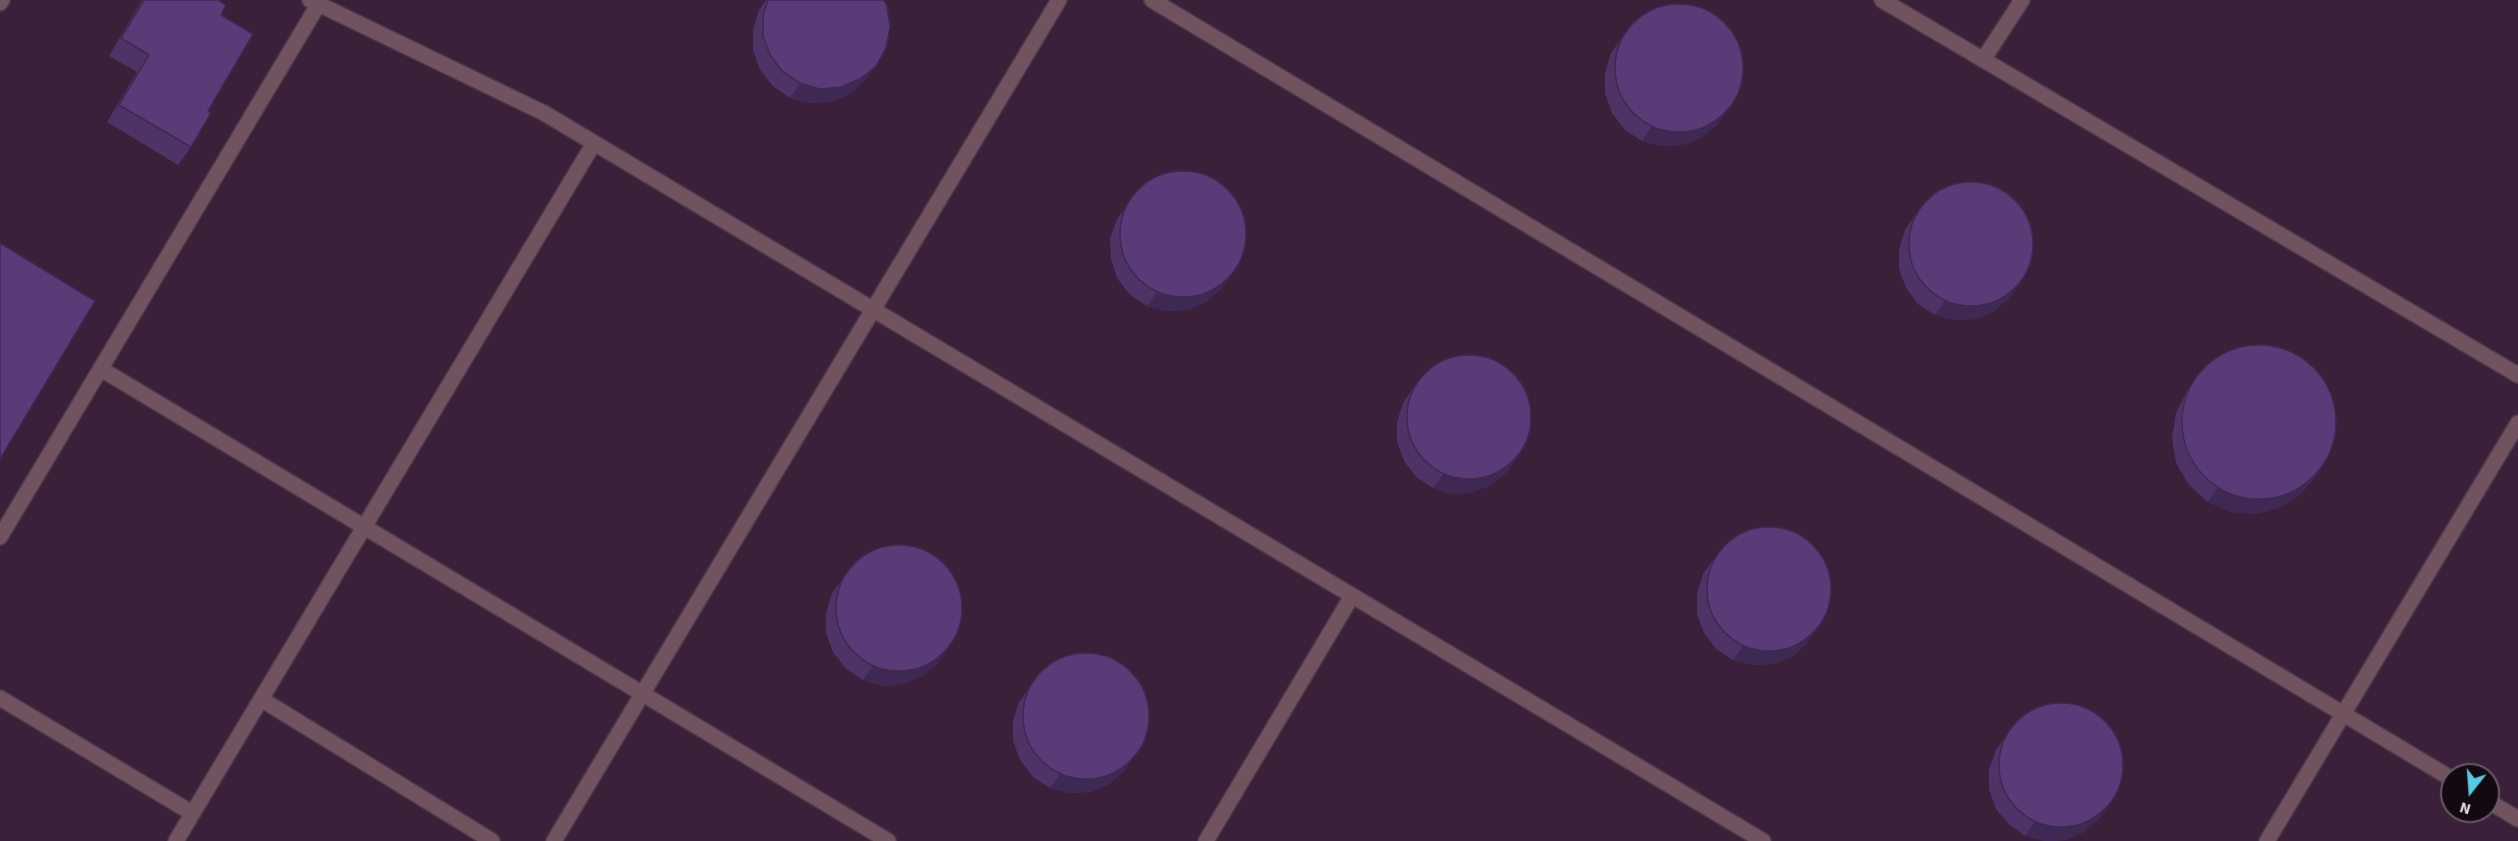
<!DOCTYPE html>
<style>
body{margin:0}
#map{position:relative;width:2518px;height:841px;overflow:hidden;background:#2f1b2e;font-family:"Source Sans 3",sans-serif}
canvas{display:block}
.north{position:absolute;left:2440px;top:763px;width:60px;height:60px;box-sizing:border-box;background:#120911;border:2px solid #655a64;border-radius:50%;rotate:197deg;font-size:16px;font-weight:700;line-height:24px;text-align:center;color:#e2d4e0}
.north::after{content:'';display:block;margin:auto;width:21px;height:27px;background:#57c9e3;clip-path:polygon(50% 0,100% 100%,50% 72%,0 100%)}
</style>
<div id="map">
<canvas width="2518" height="841"></canvas>
<div class="north">N</div>
</div>
<script>
const ctx = document.querySelector('canvas').getContext('2d');
ctx.lineJoin = 'round';
function fill(path, color) { ctx.fillStyle = color; ctx.fill(path, 'evenodd'); }
function stroke(path, color, width, dash) { ctx.strokeStyle = color; ctx.lineWidth = width; ctx.lineCap = dash ? 'butt' : 'round'; ctx.setLineDash(dash || []); ctx.stroke(path); }
fill(new Path2D(`
 M0,0H2518V841H0ZM2452,775H2488V811H2452Z`), '#3a2139');
const minor = new Path2D(`
 M310,0L544,113L1763,841
 M1152,0L2452,779
 M1882,0L2518,375
 M0,3L2,0
 M1983,60L2022,0
 M101,369L888,841
 M0,537L321,0
 M0,698L192,813
 M261,699L492,841
 M2488,801L2518,819
 M176,841L594,143
 M554,841L1059,0
 M1206,841L1352,596
 M2267,841L2518,423`);
stroke(minor, '#4c394a', 18);
stroke(minor, '#71525f', 15);
fill(new Path2D(`
 M142,0H218L221,15L208,111L191,147L178,165L107,122L137,72L109,56Z
 M766,0H884L865,80L850,94L831,102L810,103L790,98L773,86L760,70L753,50V30L759,10Z
 M1634,21L1718,124L1702,137L1683,145L1662,146L1642,141L1625,130L1612,113L1605,93V73L1611,53Z
 M1127,205L1221,289L1206,302L1187,310L1167,311L1147,306L1130,295L1117,278L1111,259L1110,239L1117,219Z
 M1915,215L2009,298L1993,312L1975,319L1955,320L1935,315L1918,304L1906,288L1899,269V249L1905,230Z
 M2197,376L2318,473L2302,493L2281,507L2257,514L2231,512L2208,502L2189,485L2176,463L2172,438L2176,413L2187,391Z
 M1413,388L1517,457L1507,472L1491,485L1473,492L1452,494L1433,488L1416,477L1404,461L1397,442V422L1403,403Z
 M1713,560L1807,643L1792,657L1773,664L1753,665L1733,660L1716,649L1704,633L1697,614V594L1703,574Z
 M843,579L938,663L922,676L903,684L883,686L863,680L846,669L833,652L826,633V613L832,593Z
 M1030,687L1134,756L1124,771L1109,784L1090,792L1069,793L1050,788L1033,777L1020,760L1013,741V721L1019,702Z
 M2006,736L2109,805L2099,819L2084,832L2065,840L2045,841L2025,836L2009,824L1996,809L1989,789V769L1996,750Z`), '#4d3366');
fill(new Path2D(`
 M876,66L865,80L850,94L831,102L810,103L790,98L800,83Z
 M1728,109L1718,124L1702,137L1683,145L1662,146L1642,141L1652,126Z
 M1232,274L1221,289L1206,302L1187,310L1167,311L1147,306L1157,292Z
 M2019,284L2009,298L1993,312L1975,319L1955,320L1935,315L1945,301Z
 M1517,457L1507,472L1491,485L1473,492L1452,494L1433,488L1443,474Z
 M2328,458L2302,493L2281,507L2257,514L2231,512L2208,502L2218,487Z
 M1817,629L1807,643L1792,657L1773,664L1753,665L1733,660L1743,646Z
 M948,648L938,663L922,676L903,684L883,686L863,680L873,666Z
 M1134,756L1124,771L1109,784L1090,792L1069,793L1050,788L1060,774Z
 M2109,805L2099,819L2084,832L2065,840L2045,841L2025,836L2035,821Z`), '#3e2953');
const building = new Path2D(`
 M144,0H218L226,5L221,15L253,34L208,111L211,113L191,147L119,105L149,55L121,38Z
 M768,0H884L887,6L890,27L886,48L876,66L860,79L841,87L820,89L800,83L783,72L770,55L763,36V15Z
 M1615 68a64 64 0 1 1 128 0a64 64 0 1 1-128 0Z
 M1120 234a63 63 0 1 1 126 0a63 63 0 1 1-126 0Z
 M1909 244a62 62 0 1 1 124 0a62 62 0 1 1-124 0Z
 M0,243L95,301L0,459Z
 M2182 422a77 77 0 1 1 154 0a77 77 0 1 1-154 0Z
 M1407 417a62 62 0 1 1 124 0a62 62 0 1 1-124 0Z
 M1707 589a62 62 0 1 1 124 0a62 62 0 1 1-124 0Z
 M836 608a63 63 0 1 1 126 0a63 63 0 1 1-126 0Z
 M1023 716a63 63 0 1 1 126 0a63 63 0 1 1-126 0Z
 M1999 765a62 62 0 1 1 124 0a62 62 0 1 1-124 0Z`);
fill(building, '#593b77');
stroke(building, '#3e2953', 1.5);
</script>
